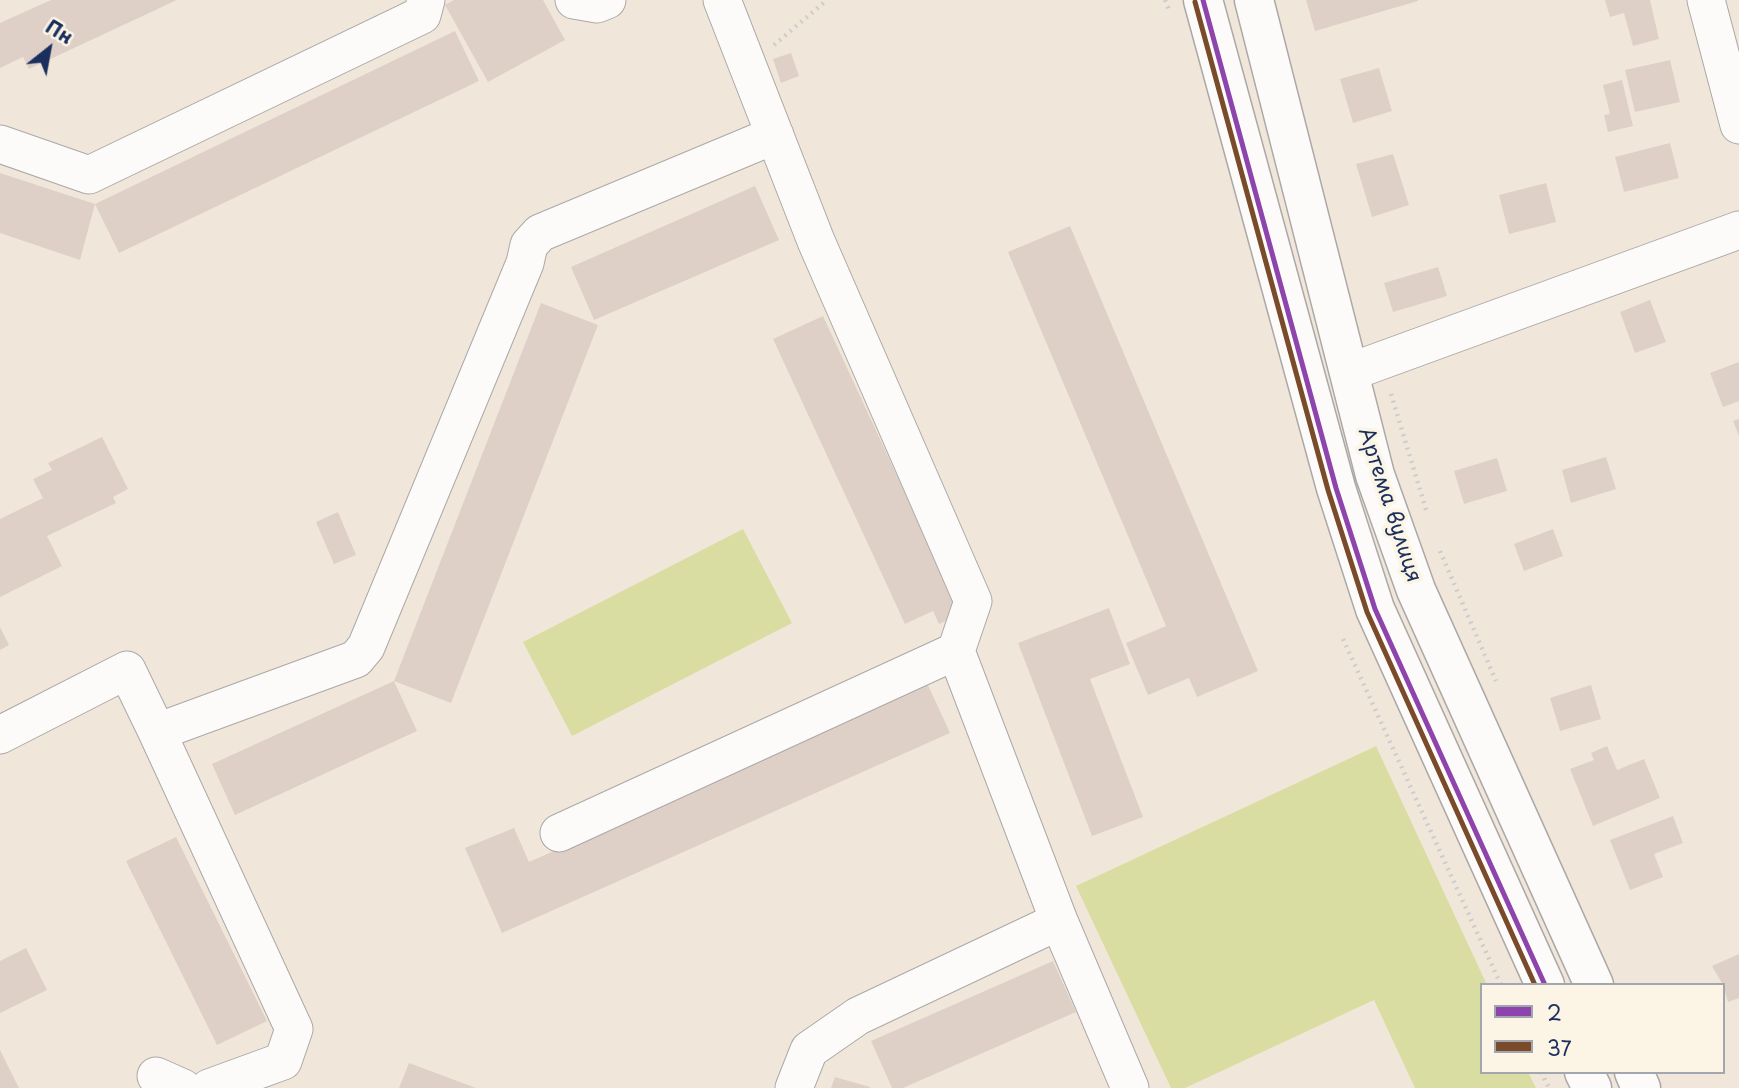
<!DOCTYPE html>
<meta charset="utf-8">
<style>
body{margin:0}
#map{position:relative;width:1739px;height:1088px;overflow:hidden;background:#f0e7da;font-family:"Playpen Sans",sans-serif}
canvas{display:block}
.legend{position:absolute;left:1480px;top:983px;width:245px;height:91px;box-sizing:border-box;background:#fcf5e5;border:2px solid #a2a6af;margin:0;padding:9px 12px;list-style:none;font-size:21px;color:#1b2f5e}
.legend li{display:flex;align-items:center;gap:14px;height:35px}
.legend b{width:35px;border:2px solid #a2a6af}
.north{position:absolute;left:14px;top:14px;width:70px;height:70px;-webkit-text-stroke:5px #fcf5e5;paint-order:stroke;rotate:31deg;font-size:19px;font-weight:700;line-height:28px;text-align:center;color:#1b2f5e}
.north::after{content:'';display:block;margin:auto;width:24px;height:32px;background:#1b2f5e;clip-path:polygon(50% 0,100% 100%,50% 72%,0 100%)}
</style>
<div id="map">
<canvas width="1739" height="1088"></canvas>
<ul class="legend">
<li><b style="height:9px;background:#8e44ad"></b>2</li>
<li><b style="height:9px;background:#7a4b2a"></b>37</li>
</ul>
<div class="north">Пн</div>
</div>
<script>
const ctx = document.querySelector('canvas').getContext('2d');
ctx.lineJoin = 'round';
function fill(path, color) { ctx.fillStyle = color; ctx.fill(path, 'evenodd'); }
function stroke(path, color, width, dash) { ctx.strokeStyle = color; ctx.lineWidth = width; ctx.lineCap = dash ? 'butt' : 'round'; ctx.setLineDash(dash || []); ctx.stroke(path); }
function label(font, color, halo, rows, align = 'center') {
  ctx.font = font + ' "Playpen Sans",sans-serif'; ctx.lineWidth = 7; ctx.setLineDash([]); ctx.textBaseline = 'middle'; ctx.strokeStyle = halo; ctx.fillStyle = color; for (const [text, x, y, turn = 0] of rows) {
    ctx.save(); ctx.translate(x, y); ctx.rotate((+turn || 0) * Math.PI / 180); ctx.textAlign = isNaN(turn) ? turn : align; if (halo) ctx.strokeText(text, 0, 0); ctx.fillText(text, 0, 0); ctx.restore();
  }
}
fill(new Path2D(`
 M743,529L792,623L572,736L523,642Z
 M1376,746L1487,985H1482V1072H1528L1536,1088H1415L1374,1000L1185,1088H1171L1076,886Z`), '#d9dda2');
fill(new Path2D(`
 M51,0H177L29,69L23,57L0,68V23Z
 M454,0H543L565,40L488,82L445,5Z
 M1306,0H1418V1L1315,31Z
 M1605,0H1650L1659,39L1633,46L1624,13L1610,17Z
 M455,31L479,81L119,253L95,204L80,260L0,233V173L95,204Z
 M791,53L799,76L781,83L773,59Z
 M1670,60L1680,102L1635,112L1625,70Z
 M1379,68L1392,111L1353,123L1340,79Z
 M1622,80L1633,126L1608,132L1604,115L1610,114L1603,85Z
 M1670,143L1679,178L1624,192L1615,157Z
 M1393,154L1409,205L1372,217L1356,164Z
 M1546,183L1556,222L1509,234L1499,195Z
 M755,186L779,240L594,320L571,267Z
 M1070,226L1258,671L1197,697L1189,678L1148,695L1126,643L1166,626L1008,252Z
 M1438,267L1447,296L1393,312L1384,283Z
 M1650,300L1666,342L1635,353L1620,312Z
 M541,303L598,325L451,703L394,681L417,731L235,815L212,764L394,681Z
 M823,316L961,614L939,624L933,611L905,624L773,339Z
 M1739,362V401L1723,407L1710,373Z
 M1739,419V436L1733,421Z
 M102,437L128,489L113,497L116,503L47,536L62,566L0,597V519L43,498L33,479L52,470L48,463Z
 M1606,457L1616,489L1571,503L1562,470Z
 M1497,458L1507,491L1464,504L1454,471Z
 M338,512L356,555L334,564L316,522Z
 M1553,529L1563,556L1524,571L1514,544Z
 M1109,608L1130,664L1090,679L1143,817L1092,836L1018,643Z
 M0,627L9,645L0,650Z
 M928,685L950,733L502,933L465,848L514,828L529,862Z
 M1591,685L1601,719L1560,731L1550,698Z
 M1607,746L1617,770L1644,759L1660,798L1593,826L1570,769L1594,760L1591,753Z
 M1673,816L1683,843L1654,854L1663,877L1630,890L1610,840Z
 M176,837L267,1021L217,1045L126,861Z
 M26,948L47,990L0,1013V961Z
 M1739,954V998L1728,1002L1723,985L1712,966Z
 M1053,961L1076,1012L903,1088H892L871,1041Z
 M0,1050L19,1088H0Z
 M409,1063L476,1088H399Z
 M835,1077L870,1087V1088H831Z`), '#ded0c7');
const minor = new Path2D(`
 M574,0L597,4L607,0
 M722,0L816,241L973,601L956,651L1059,921L1130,1088
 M1706,0L1739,125
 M0,144L89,175L422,15L426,0
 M1350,372L1739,230
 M157,732L294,1029L283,1061L209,1088
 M0,735L127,670L157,732L356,659L366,647L525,263L529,245L540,233L775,135
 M559,833L956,651
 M156,1076L183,1088
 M794,1088L809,1050L858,1016L1059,921`);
const major = new Path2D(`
 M1203,0L1336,488L1375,609L1545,985
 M1254,0L1375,475L1416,590L1594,985
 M1584,1072L1592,1088
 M1634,1072L1641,1088`);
stroke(minor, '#aba8a7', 39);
stroke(major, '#aba8a7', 41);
stroke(new Path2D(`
 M1165,0L1170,12
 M774,45L827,0
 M1391,394L1427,513
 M1440,551L1496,681
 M1343,639L1501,985
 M1541,1072L1549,1088`), '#cdcdcd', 4.5, [2, 5]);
stroke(minor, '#fdfbf9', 37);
stroke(major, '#fdfbf9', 38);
stroke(new Path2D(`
 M1203,0L1336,488L1375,609L1545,985`), '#8e44ad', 5);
stroke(new Path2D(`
 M1195,2L1328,490L1367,612L1535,985`), '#7a4b2a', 5);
label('21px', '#1b2f5e', '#fcf5e5', [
 ["Артема вулиця",1389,505,72]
]);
</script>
